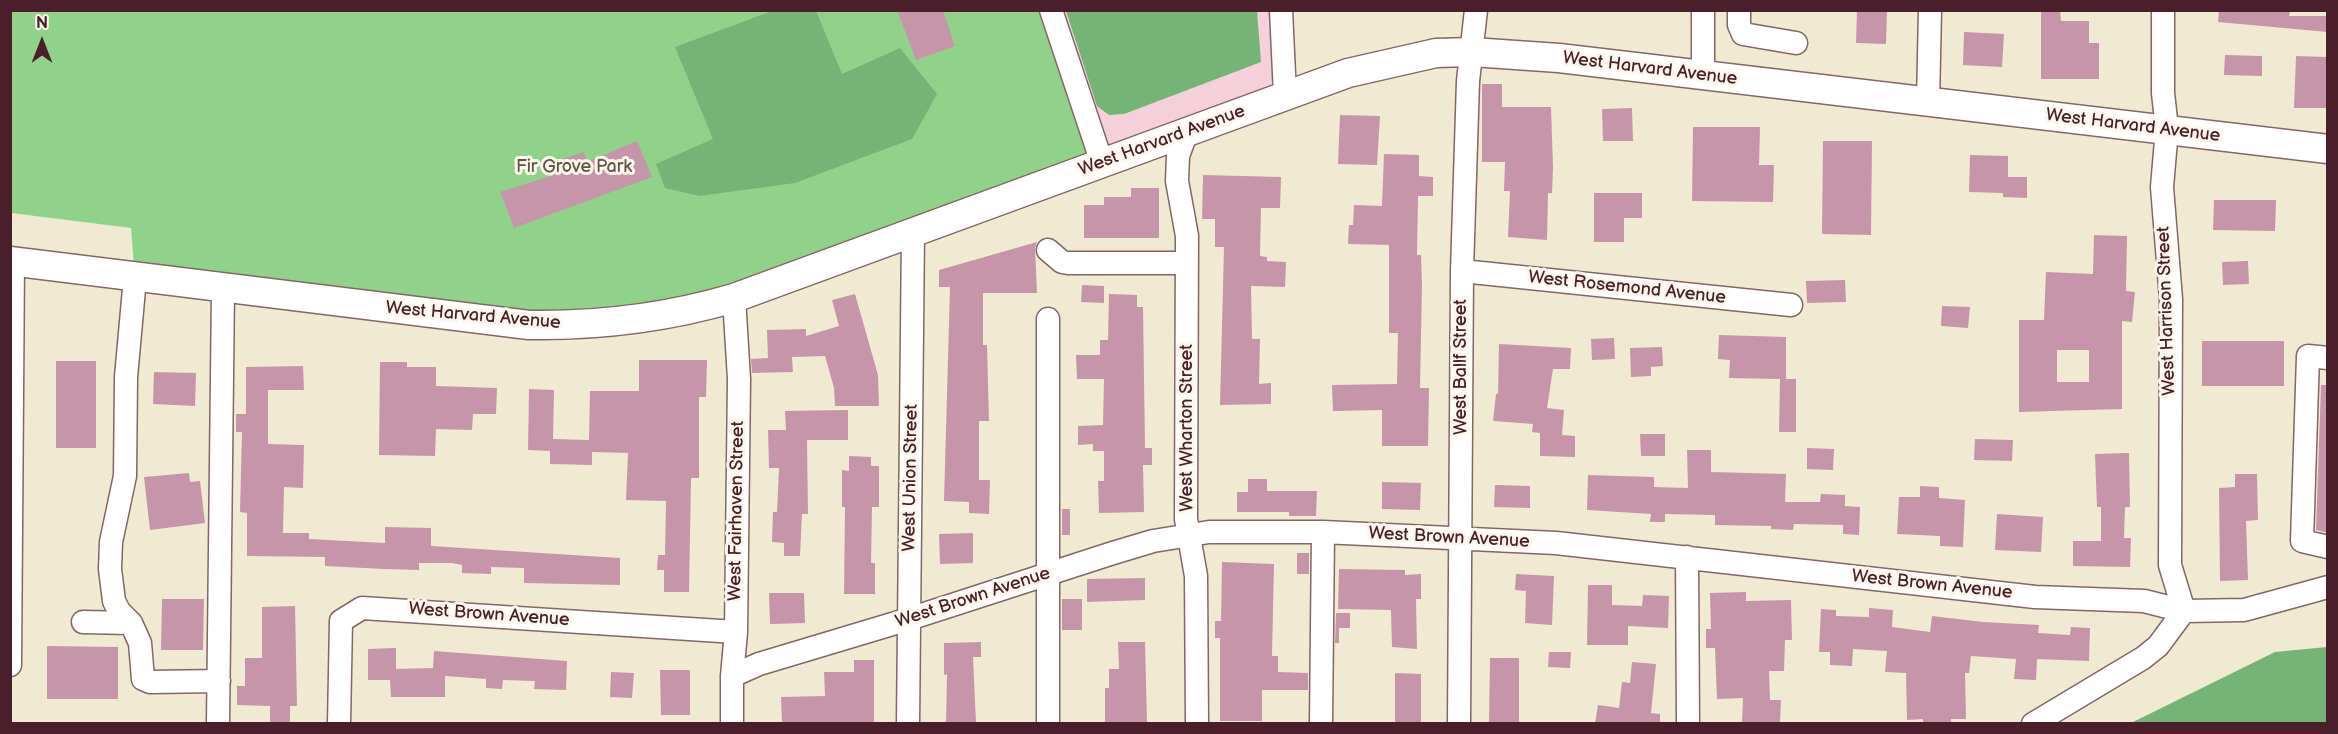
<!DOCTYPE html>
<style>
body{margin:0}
#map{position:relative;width:2338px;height:734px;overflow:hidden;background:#f1ead2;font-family:"Balsamiq Sans",sans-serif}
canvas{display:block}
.frame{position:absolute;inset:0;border:12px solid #4a1f2b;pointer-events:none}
.north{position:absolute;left:12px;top:12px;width:60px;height:60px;-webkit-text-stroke:4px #fbf7ec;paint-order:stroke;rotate:0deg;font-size:16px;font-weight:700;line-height:24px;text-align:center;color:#4a1f2b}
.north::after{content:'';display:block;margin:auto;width:21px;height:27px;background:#4a1f2b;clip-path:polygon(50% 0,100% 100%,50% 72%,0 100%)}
</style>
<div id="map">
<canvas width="2338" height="734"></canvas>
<div class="frame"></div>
<div class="north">N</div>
</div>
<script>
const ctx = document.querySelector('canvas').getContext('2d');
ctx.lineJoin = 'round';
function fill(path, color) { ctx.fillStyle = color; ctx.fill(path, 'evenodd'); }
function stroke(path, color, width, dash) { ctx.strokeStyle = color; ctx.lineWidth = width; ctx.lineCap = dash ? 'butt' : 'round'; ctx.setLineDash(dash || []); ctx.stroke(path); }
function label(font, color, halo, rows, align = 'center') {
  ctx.font = font + ' "Balsamiq Sans",sans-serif'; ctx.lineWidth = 6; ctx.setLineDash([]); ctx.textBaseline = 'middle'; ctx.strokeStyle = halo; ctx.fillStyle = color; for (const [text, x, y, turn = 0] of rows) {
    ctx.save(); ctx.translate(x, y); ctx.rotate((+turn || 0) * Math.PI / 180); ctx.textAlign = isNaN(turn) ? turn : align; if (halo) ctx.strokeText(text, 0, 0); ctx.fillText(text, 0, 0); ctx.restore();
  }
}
fill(new Path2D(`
 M1051,11H1281L1285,95L1102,163Z`), '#f5cfda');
fill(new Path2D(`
 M11,10L1052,11L1102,163L823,265L603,325L135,278L131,228L11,213Z`), '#90d28a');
fill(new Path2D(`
 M772,11H816L842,74L900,48L937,94L912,139L795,183L699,196L665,188L656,164L713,139L675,47Z
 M1066,11H1257L1261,62L1124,114L1109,115L1097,106Z
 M2327,647V723H2131L2275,652Z`), '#74b476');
fill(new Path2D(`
 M897,10H943L955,46L916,60Z
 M1857,10H1887L1886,44L1856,43Z
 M2041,10H2060L2061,21H2089V43H2099V79H2041Z
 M2219,10H2290L2289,16H2328V32L2218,22Z
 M1964,32L2004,34L2002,67L1963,65Z
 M2225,55L2262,56V76L2224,75Z
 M2296,56L2328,57V108H2294Z
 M1482,84H1502V107H1551L1553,167L1552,193H1548L1547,240L1508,237L1510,191H1504L1505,162H1482Z
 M1632,108L1633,141H1603L1602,109Z
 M1340,115L1380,116L1377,165L1338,164Z
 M1693,127H1760L1759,165H1774L1773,202L1692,201Z
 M637,141L652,177L514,228L500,192L554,175L550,163L584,152L587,162Z
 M1823,141H1872L1871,235L1822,234Z
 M1384,154L1419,155V176L1433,177V196H1418L1417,255H1421L1422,285L1420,388H1429L1428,446H1382V410L1333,411L1332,385L1397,384L1398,333H1389V245L1348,244L1349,225H1353L1354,205L1382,206Z
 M1970,155L2008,156V177H2027V198L2003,197V193L1969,192Z
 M1203,175L1281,177L1280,208H1261L1260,256L1267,257V261L1286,262L1285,287L1251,286L1252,339H1260L1259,384L1271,383V404L1220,405L1224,247H1215V219H1202Z
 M1131,188H1159V238H1084V205H1104V197H1131Z
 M1594,193H1642V218H1624V242H1594Z
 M2214,200H2276L2275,231L2213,230Z
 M2094,235L2127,236L2126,291L2135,292L2132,322L2122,321V409L2019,412V320H2044L2046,272L2093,274ZM2057,350H2089V382H2057Z
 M1037,242L1035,248L1037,293H983V345H987L989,421H979V480H990L989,514L969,513V502L944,501L950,287H939V270Z
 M2248,261L2249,284L2223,285L2222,262Z
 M1845,280L1846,302L1807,303L1806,281Z
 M1082,285L1104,286V303L1081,302Z
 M855,294L878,375L879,406H835L834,388L825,356L792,357L793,372L752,373L751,359L768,358L767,330L806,329V336L839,326L832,300Z
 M1109,294L1137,295V307H1143L1145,448H1152V465H1143L1144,512L1099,513L1098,481H1104V451H1093V444L1078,445V426L1103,425L1104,379H1077L1076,355H1100V340H1108Z
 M1942,306L1970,307L1968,328L1941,326Z
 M1719,335L1786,337V379H1796V432H1779L1780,379L1729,378L1730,360L1718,359Z
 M1614,338L1615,359L1592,360L1591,339Z
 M2202,341H2284V386H2202Z
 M1499,344L1571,348L1570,369H1553L1547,408L1564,410L1562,435L1575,436V457L1540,456V433L1532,432L1533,424L1493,421L1496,394H1498Z
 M1662,347L1663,366L1651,367V376L1631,377L1630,348Z
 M639,360H707L706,397H699V478H691L689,592H664V570H657L658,555H665L666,501L626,500L628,453L592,452V465L550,464V451L528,450L529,389L554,390L553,439L589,440L590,391H639Z
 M56,361H96V448H56Z
 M380,362H407V367H436V386L497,388L496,414H473L472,430L436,429L435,456L379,455Z
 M303,366L304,390H268V444L304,445L303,488L284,487L283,533H309V539L385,543V527L431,528V546L620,558V585L524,583V568L491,567V574L462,573V565L452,563H419V570L384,569L325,566V557L247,556V513L240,512L242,432H236V414H246V367Z
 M154,372L196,373L195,406L153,404Z
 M2321,385H2328V533L2316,530Z
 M848,410V440H807L808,514H802L800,556H784V543L772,542L773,512H777L779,468H769L768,430H786L785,411Z
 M1640,434H1665V456H1641Z
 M1975,439L2013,440L2012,461L1974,460Z
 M1807,448L1834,449L1833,470L1807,469Z
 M1687,450H1711V472L1786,474L1785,502H1820L1821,494L1845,495V506L1860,507L1859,535L1843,534V525L1794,524L1793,530L1771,529V526L1715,525V515L1665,514V522H1650L1651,514L1587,510L1588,475L1654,477V487L1688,488Z
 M2129,453L2130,507H2125L2124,538H2131L2130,567L2073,566V541H2101V507H2097L2095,454Z
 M849,456L871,457V466H879V507H872L871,563H875V594H844L845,507H842V470L849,471Z
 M189,473L190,482L200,481L205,523L150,530L144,477Z
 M2235,474H2257L2258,520L2246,521L2248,580L2220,581L2219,488L2235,487Z
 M1248,479H1267V491H1317L1316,516H1289V512H1237V492H1248Z
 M1382,482L1421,483L1420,510L1382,509Z
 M1495,485L1530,486V508L1494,507Z
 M1920,486L1939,487V498L1965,500L1963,547L1940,546V536L1897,534L1899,497H1920Z
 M1062,509H1070V535H1062Z
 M1997,514L2043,517L2041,552L1995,550Z
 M973,533V563L940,564L939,534Z
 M1297,553H1309V574H1297Z
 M1222,562L1274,564L1272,656H1278V672L1308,673V690H1262V721H1220V638H1215V621H1221Z
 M1339,569L1405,570V575L1421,574V599H1416L1417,649L1392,647L1391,610L1338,609Z
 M1516,574L1554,576L1552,625L1525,623L1526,591L1515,590Z
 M1145,578V600L1087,602V579Z
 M1588,585H1612V605L1642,606L1643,595L1669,596L1668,628L1628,626V645H1587Z
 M1746,592V601L1791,600L1792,640H1785L1784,671H1769L1770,700H1781L1780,723H1742L1743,698L1717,699L1715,648H1706V629H1711L1710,593Z
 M769,593H804L805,623L770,624Z
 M162,599H204L203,650H161Z
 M1062,599H1082V630H1062Z
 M295,606L297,706H290V723H270V706L237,705V686H245V658H262V607Z
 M1869,608L1893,610L1892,627L1930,632L1932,616L1983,622L2039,625L2038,633L2070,635L2071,627L2090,628L2089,661L2037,659L2036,680L2014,679L2016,659L1971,656L1969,673H1965L1966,719H1951V723H1923V719L1907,720L1906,673L1885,672L1887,651L1853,649L1852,666L1830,665V652H1819L1821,609L1836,610V616L1869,617Z
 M1336,613H1350V628H1339V643H1335Z
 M981,642V657H973L976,723H946L947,674L944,675V643Z
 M1118,642H1145L1147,723H1105V688H1109V669H1119Z
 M47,646L118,647V699H47Z
 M396,648V669L433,668L434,651L567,661L566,690L534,689L535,681L503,680L502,689L486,688V679L445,676V697H391L390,680H368V649Z
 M1549,652H1571L1570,668L1548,667Z
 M1490,658H1519V723H1489Z
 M854,660H874V723H782L781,697L825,696L824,672H854Z
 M1632,662L1656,664L1651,713L1660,714V723H1595L1598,705L1619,708L1622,682L1630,683Z
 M660,670H690V715H661Z
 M611,672L634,673L632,698L610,697Z
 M1395,673L1421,674V723H1395Z`), '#c795aa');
const minor = new Path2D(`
 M1051,10L1102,163
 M1281,10L1285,95
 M1739,10V25L1743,34L1796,43
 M2163,10V93L2167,129L2162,187L2171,299L2170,565L2184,611
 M1703,76V10
 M1928,102L1930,10
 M1186,134L1178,156L1177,181L1187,236L1186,519L1196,576L1197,724
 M1048,250L1062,262L1068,263H1187
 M1462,271L1791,305
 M2328,358L2308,356L2302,541L2328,547
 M1687,557L1688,724
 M83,622L131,623L119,611L114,601L110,569L111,542L125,476L126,377L135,278
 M131,623L140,643L143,679L150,682L219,681
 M10,665L13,261
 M732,676L759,664L909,619L1113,553L1153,541L1209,532H1323L1556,543L2035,597L2144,601L2184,611L2244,610L2328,587
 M218,724L223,289
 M339,724L341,621L362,608L736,632
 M732,724V676L736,632L739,379L734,298
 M908,724L913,232
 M1048,724V319
 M1321,724L1323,532
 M1459,724L1462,271L1468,81L1476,10
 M2033,724L2143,658L2158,646L2184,611`);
const major = new Path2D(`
 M10,261L529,325C600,326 666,318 734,298L1348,73L1436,53L1472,52L1559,58L2328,149`);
stroke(minor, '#846665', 25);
stroke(major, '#846665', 31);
stroke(minor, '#fff', 22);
stroke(major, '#fff', 28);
label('18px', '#4a1f2b', '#fbf7ec', [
 ["West Harvard Avenue",1650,69,7],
 ["West Harvard Avenue",2133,126,7],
 ["West Harvard Avenue",1162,141,-20],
 ["West Rosemond Avenue",1627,288,6],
 ["West Harrison Street",2167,311,-92],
 ["West Harvard Avenue",473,316,5],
 ["West Ballf Street",1461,367,-90],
 ["West Wharton Street",1187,428,-90],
 ["West Union Street",911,478,-89],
 ["West Fairhaven Street",737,511,-89],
 ["West Brown Avenue",1449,538,3],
 ["West Brown Avenue",1932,585,6],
 ["West Brown Avenue",973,598,-18],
 ["West Brown Avenue",489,615,4]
]);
label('18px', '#5f5548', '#fbf7ec', [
 ["Fir Grove Park",574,167]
]);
</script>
